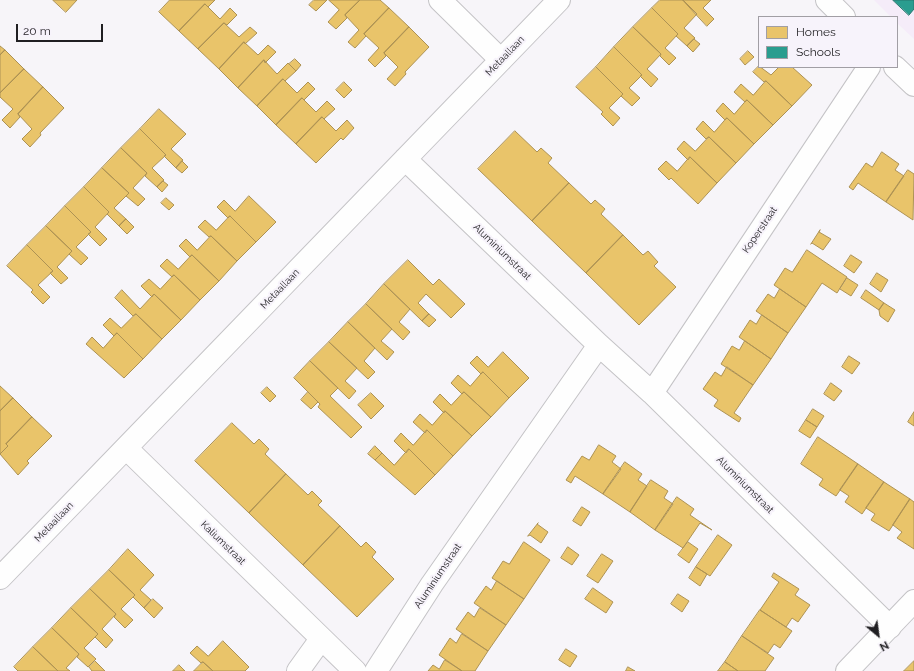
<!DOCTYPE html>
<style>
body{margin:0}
#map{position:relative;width:914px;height:671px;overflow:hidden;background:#f7f5f9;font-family:Raleway,sans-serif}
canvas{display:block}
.legend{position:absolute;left:758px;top:16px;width:140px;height:52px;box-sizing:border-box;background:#f7f3fb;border:1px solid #a19ea4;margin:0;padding:5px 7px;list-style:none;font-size:12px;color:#201f22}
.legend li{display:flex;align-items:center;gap:8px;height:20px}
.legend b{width:20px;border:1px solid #a19ea4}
.north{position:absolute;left:858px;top:615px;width:40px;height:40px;-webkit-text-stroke:3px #f7f3fb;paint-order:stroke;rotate:151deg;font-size:11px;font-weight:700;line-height:16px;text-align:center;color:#201f22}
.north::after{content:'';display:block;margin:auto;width:14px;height:18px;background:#201f22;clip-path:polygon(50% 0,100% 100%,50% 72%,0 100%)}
.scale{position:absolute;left:16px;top:24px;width:87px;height:18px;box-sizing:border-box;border:2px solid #201f22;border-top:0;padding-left:5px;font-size:12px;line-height:14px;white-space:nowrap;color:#201f22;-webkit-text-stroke:3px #f7f3fb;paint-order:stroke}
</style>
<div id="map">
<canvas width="914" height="671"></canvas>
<ul class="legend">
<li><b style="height:11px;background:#e9c46a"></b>Homes</li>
<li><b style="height:11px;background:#2a9d8f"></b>Schools</li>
</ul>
<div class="north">N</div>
<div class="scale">20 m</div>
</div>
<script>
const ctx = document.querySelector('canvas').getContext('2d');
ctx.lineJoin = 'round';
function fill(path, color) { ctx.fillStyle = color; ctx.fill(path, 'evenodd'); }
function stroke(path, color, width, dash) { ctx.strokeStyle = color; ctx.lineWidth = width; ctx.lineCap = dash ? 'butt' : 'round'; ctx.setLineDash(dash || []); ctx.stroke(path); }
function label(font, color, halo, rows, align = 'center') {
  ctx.font = font + ' Raleway,sans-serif'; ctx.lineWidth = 4; ctx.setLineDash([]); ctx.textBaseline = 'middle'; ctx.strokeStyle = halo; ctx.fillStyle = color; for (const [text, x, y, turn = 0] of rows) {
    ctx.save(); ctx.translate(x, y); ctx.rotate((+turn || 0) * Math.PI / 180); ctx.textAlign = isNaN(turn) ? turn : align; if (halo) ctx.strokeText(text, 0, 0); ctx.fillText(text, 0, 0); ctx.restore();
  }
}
fill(new Path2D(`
 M874,0H914V39L897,23V17H891Z`), '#f5ecf9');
const homes = new Path2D(`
 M53,0H77L66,12Z
 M170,0H215L208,7L205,4L179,31L159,12Z
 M314,0H327L316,11L309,5Z
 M329,0H360L345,15L347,18L336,29L328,22L339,10Z
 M360,0H380L389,8L364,34L366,36L355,48L348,42L359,30L345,15Z
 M660,0H683L697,14L684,28L695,38L687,46L676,36L678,34L652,8Z
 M683,0H711L703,8L714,19L707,26Z
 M205,4L220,19L230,8L237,15L227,25L224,23L198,49L179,31Z
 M389,8L409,27L384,53L386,56L375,67L368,60L379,48L364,34Z
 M652,8L678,34L665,48L676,58L669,65L660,56L661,54L633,27Z
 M224,23L239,37L250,27L257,33L245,44L244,42L219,69L198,49Z
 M409,27L429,47L405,72L406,74L395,86L387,79L398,67L384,53Z
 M633,27L661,54L647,69L658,79L651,87L640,76L642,75L614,47Z
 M694,39L700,44L693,52L687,46Z
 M244,42L258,55L268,45L276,52L265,63L264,60L238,88L219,69Z
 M0,46L5,50L0,55Z
 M614,47L642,75L629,88L640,98L632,106L621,96L623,94L596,67Z
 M5,50L24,69L0,93V55Z
 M748,51L754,57L745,65L740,59Z
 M295,59L301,65L296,71L289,64Z
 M264,60L277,74L288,63L296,71L285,81L283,79L257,106L238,88Z
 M759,66L771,75L779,67H792L812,85L792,106L766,81L764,82L753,72Z
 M596,67L623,94L609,108L620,118L613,126L601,114L603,112L576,87Z
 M24,69L43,87L18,114L20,117L10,128L2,120L13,109L0,97V93Z
 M283,79L297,93L308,82L315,89L304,100L302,98L276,125L257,106Z
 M766,81L792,106L773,125L747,100L745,102L734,92L741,84L753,95Z
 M344,82L352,90L344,98L336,90Z
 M43,87L64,108L40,133L41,135L30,147L22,139L32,129L18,114Z
 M302,98L316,112L327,101L335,109L324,119L322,117L296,144L276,125Z
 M747,100L773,125L754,144L727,118L725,120L716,111L723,103L734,114Z
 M159,109L186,134L171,149L183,160L176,168L164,156L166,155L140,129Z
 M322,117L336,131L347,120L354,128L343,140L341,138L316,163L296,144Z
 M727,118L754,144L736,163L709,137L706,139L696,129L703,121L714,132Z
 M140,129L166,155L152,168L164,180L157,187L145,176L147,173L121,148Z
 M515,131L537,152L541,148L552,158L548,163L569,183L532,221L478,169Z
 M709,137L736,163L717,183L690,157L688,160L677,149L684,141L695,151Z
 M121,148L147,173L133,188L145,199L138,206L126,196L129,193L102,168Z
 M882,152L899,164L895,170L904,176L886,202L858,183L853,190L849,187L866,163L872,167Z
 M690,157L717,183L698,204L671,178L669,180L658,169L666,161L677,171Z
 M182,161L188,167L182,173L176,168Z
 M102,168L129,193L114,208L126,219L119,226L107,214L109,212L84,187Z
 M908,170L914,174L913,220L886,202Z
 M163,181L168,185L162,192L157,187Z
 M569,183L591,204L595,200L605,209L601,214L623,235L586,273L532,221Z
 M84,187L109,212L95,227L107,239L100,246L88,234L91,232L65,206Z
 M249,196L276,222L256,242L230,216L228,218L217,207L224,200L235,211Z
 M166,198L174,205L169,210L161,203Z
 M65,206L91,232L76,247L88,258L81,265L69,254L72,251L46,226Z
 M230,216L256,242L237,261L211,236L209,237L198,227L205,220L216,230Z
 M126,219L134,227L127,234L119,226Z
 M46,226L72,251L57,267L68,278L61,284L50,273L53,271L27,245Z
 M820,230L819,232L831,239L823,250L812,243L811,244Z
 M623,235L643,255L648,251L658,262L654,266L676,287L639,325L586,273Z
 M211,236L237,261L219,281L192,255L190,257L179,246L186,239L197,250Z
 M27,245L53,271L38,285L50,297L43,304L31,292L33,290L7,266Z
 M807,250L847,277L837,293L822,283L806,307L774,285L785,268L792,272Z
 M192,255L219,281L200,300L174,275L172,277L160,266L167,259L178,269Z
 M851,255L862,262L854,273L844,266Z
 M408,260L433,285L439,279L465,304L451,318L426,294L418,303L429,314L422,321L384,284Z
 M877,273L888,280L881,292L870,284Z
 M174,275L200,300L181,320L154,294L152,297L141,286L149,279L160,289Z
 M847,278L858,285L851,296L840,289Z
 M384,284L410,309L399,322L410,332L403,340L366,304Z
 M780,289L806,307L788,333L756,311L768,294L774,298Z
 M122,290L140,309L154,294L181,320L162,339L136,314L133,316L115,298Z
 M866,290L884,303L879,310L861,298Z
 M884,303L895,310L888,322L880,316L879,310Z
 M366,304L392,329L381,341L394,352L387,360L348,322Z
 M136,314L162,339L143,359L117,333L114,336L103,325L110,318L121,328Z
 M429,314L436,320L429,327L422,321Z
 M762,315L788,333L771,359L739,337L750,320L756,324Z
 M348,322L375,348L364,361L375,372L368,379L329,342Z
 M117,333L143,359L124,378L86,344L92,337L103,348Z
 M745,341L771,359L753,385L721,364L732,346L739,350Z
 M329,342L357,368L345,381L356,391L349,399L310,361Z
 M503,352L529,378L509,398L483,372L481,374L470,363L477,356L488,367Z
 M849,356L860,363L852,374L842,367Z
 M310,361L338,388L330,396L362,427L351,438L318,407L320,404L294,378Z
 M727,367L753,385L734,413L741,418L739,422L714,406L718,400L703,389L715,372L721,376Z
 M483,372L509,398L491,417L464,392L462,394L451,383L458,375L470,386Z
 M831,383L842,391L834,401L824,394Z
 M0,386L13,398L0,411Z
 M267,387L276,396L270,402L261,393Z
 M308,392L318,402L311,409L301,400Z
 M464,392L491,417L472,436L445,411L444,413L433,402L440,394L451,405Z
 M371,393L384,406L371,419L358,405Z
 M13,398L32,417L6,444L8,446L0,454V411Z
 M813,409L824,416L817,427L806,420Z
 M445,411L472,436L453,456L427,430L425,433L413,422L420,414L432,425Z
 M914,412V426L908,422Z
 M32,417L52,436L27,461L29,463L18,475L0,454L8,446L6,444Z
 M806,420L817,427L810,438L799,431Z
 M232,423L254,444L259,439L269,449L265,454L286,474L249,513L195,461Z
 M427,430L453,456L435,475L409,449L406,453L394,441L401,433L413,445Z
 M818,437L858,464L836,496L819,485L823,479L801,464Z
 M599,445L616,456L612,462L621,469L603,494L575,476L571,483L566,480L582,456L589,460Z
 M375,446L382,453L375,460L368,454Z
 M409,449L435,475L415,495L375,460L382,453L394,465Z
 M625,462L642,474L638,480L647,486L630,512L603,494Z
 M858,464L884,482L862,514L845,502L849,496L840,490Z
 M286,474L308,495L312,491L322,501L318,505L340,526L303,565L249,513Z
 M651,480L668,491L664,498L673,504L655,530L630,512Z
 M884,482L910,499L889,531L871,520L875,514L866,508Z
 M677,497L694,509L690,515L712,530L700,523L683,548L655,530Z
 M910,499L914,502V549L897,538L902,532L893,525Z
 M582,507L590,512L581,526L573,521Z
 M538,523L537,524L548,532L541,543L530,535L528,536Z
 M340,526L361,547L366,542L376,552L372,557L394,579L357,617L303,565Z
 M718,535L732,545L710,576L696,567Z
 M524,542L550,560L524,599L492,578L503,561L509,564Z
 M688,542L698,549L689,563L678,555Z
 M568,547L579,555L572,565L561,558Z
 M128,549L154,575L140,590L151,600L144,608L133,597L135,595L109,570Z
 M602,554L613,561L598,583L587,576Z
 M696,567L707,574L700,586L689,578Z
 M109,570L135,595L121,609L133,620L125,628L114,617L116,614L90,589Z
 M774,573L799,589L795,595L810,605L798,622L792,618L786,627L760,610L779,582L772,577Z
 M497,581L524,599L506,625L474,603L486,586L491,590Z
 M593,588L613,602L606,613L585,599Z
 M90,589L116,614L102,629L113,640L106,648L95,637L98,634L71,608Z
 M678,594L689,601L682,612L671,604Z
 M153,599L163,608L154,618L144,608Z
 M71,608L98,634L84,648L96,659L88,667L77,657L79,654L52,628Z
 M480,608L506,625L488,651L456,629L468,612L474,617Z
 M760,610L792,631L780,648L774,644L768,653L742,636Z
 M52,628L79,654L66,668L70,671H58L33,647Z
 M462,634L488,651L475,671H462L439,655L450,638L456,643Z
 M742,636L774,658L765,671H738L725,662Z
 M223,641L249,667L245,671H213L203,662L201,663L190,653L197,646L208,656Z
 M33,647L58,671H18L14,667Z
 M566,649L577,656L570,667L559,660Z
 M445,660L462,671H428L433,665L439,669Z
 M95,661L105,671H92L89,667Z
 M914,661V671H904Z
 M203,662L213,671H194Z
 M725,662L738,671H718Z
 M179,665L185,671H173Z
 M628,667L635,671H626Z`);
fill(homes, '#e9c46a');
stroke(homes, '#ad9254', 1);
const schools = new Path2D(`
 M893,0H914V9L909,15Z`);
fill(schools, '#2a9d8f');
stroke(schools, '#27776e', 1);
const minor = new Path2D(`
 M440,0L501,60
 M827,0L844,17
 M895,67L914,85
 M405,159L599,345L652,393L890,627
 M652,393L869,67
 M126,448L355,671
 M0,578L559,0
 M298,671L321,639
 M376,671L432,584L599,345
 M847,671L914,601`);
stroke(minor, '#c4c3c6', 24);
stroke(minor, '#fefefe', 22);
label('10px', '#201f22', '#f7f3fb', [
 ["Metaallaan",505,56,-46],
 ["Koperstraat",760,230,-56],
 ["Aluminiumstraat",502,252,44],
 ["Metaallaan",280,289,-46],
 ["Aluminiumstraat",745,485,45],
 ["Metaallaan",54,522,-46],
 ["Kaliumstraat",223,543,44],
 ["Aluminiumstraat",438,576,-56]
]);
</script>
